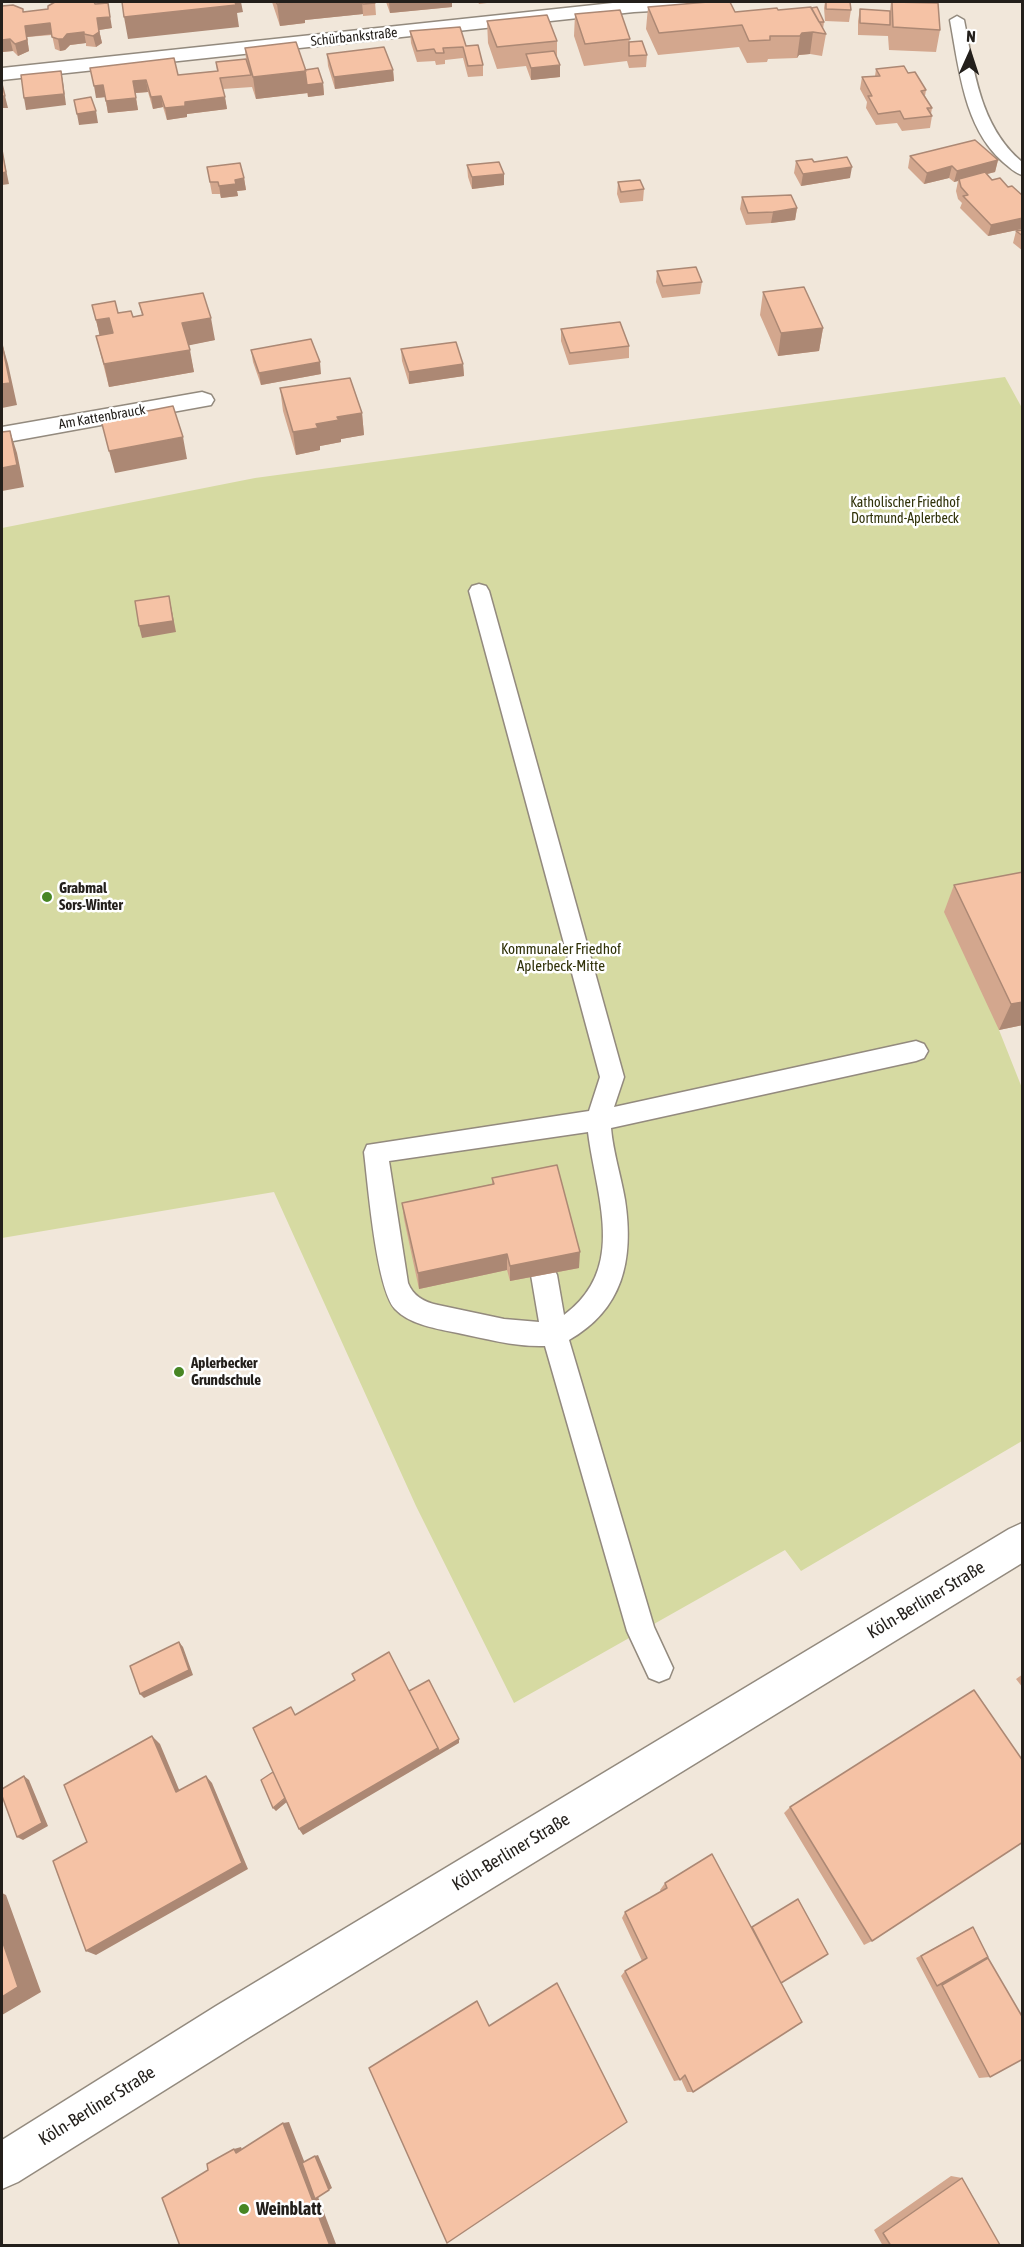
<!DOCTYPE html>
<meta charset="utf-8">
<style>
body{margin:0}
#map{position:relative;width:1024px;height:2247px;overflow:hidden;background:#f1e7da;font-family:"Asap Condensed",sans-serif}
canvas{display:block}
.frame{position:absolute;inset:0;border:3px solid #231f1b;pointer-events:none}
.north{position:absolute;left:940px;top:24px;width:60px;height:60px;-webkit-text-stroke:4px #fff;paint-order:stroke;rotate:3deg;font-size:16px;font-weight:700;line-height:24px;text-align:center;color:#231f1b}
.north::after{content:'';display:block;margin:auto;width:21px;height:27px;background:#231f1b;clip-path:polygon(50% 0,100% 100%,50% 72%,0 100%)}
</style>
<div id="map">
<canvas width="1024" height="2247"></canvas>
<div class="frame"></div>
<div class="north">N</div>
</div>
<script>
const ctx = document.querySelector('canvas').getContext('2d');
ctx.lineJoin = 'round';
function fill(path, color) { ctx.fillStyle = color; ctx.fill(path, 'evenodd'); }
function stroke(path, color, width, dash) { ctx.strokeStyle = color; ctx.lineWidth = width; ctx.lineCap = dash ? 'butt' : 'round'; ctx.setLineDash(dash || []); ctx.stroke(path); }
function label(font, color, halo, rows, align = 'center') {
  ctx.font = font + ' "Asap Condensed",sans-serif'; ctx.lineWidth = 5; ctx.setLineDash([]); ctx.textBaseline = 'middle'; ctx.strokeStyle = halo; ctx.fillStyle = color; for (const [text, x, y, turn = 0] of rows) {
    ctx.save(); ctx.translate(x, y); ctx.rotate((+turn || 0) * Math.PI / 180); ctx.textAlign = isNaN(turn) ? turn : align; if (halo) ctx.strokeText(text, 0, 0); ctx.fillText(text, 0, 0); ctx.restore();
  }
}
fill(new Path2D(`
 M1005,377L1022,408V898L999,1030L1022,1088V1441L801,1571L785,1550L514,1703L416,1506L274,1192L2,1238V528L255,478Z`), '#d6daa2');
const service = new Path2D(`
 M957,16L964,20C974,71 980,127 1022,162V175C1015,173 1009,167 1003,162C964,128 959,68 950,20Z
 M479,584L486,586L489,591L624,1077L614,1107L916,1041L924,1044L928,1051L924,1058L916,1061L611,1128C613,1152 621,1176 625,1200C634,1260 623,1309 569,1340L654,1627L673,1668L669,1678L659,1682L649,1678L627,1631L545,1346C515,1347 487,1339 458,1333C438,1329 410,1325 395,1309C376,1288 368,1184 364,1152L367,1145L589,1111L600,1077L469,591L472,586ZM588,1132C596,1197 628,1268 564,1315L557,1275L553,1267L544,1264L535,1267L531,1275L539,1322L504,1319L438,1305C424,1302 413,1296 408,1283L389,1161Z`);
const minor = new Path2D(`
 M622,2H716L713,6L706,8L634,12L2,80V68Z
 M202,392L211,395L214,400L211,405L2,443V427Z`);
const secondary = new Path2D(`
 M1022,1523V1563L248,2038L18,2182L2,2189V2140L216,2006L1009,1529Z`);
stroke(service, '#938a7e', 3);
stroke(minor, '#938a7e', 3);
stroke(secondary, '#938a7e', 3);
fill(service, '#fff');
fill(minor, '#fff');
fill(secondary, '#fff');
fill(new Path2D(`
 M272,2H375L376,15L363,16V14L305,20V23L280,26Z
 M386,2H452V7L390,13Z
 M478,2H495L479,4Z
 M825,2H850L851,10L849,22L825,21L824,8Z
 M891,2L940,30L936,52L889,50L888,36L858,35V21L860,9L890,11Z
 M95,4L112,28L99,30L102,43L96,47L86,46V43L70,45L65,50L60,51L55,49L52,35L27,37L29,51L18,56L13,51L2,52V6L23,12Z
 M648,7L735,12L778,10L824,22L823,29L826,34L822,56L810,54L799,55L797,58L768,59L767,62L747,63L739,47L658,55L646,29Z
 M575,14L630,39L629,42L647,55L646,67L629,68L627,61L584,66L574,36Z
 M487,21L557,41V58L560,77L531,80L526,66L497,69L488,43Z
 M410,31L466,46L483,65V76L468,77L463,58L445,60V64L436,65L435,61L417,62L411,43Z
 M245,48L305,70L323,83L324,95L308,97L307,93L256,99L252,87L223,89L227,109L187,114V117L167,120L163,107L153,109L148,92L135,93L138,110L108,113L105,97L96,98L178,75L217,71L216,62L246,59Z
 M327,54L393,70L394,81L335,89L328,66Z
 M876,69L908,73L926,90L925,96L932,108L931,114L932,116L930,128L902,131L897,123L876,125L866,108L867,102L860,89L862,77L875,76Z
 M910,156L998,160L995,172L987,174L992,180L1008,187L1023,196V251L1013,243L1016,231L1022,229L988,236L960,208L962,203L958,199L956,191L958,181L954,182L949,178L924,184L908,168Z
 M796,161L814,162L850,178L801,186L794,173Z
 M467,165L504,174V185L472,189L468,177Z
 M207,167L244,178L246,190L237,191L238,196L221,198L220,194H212Z
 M618,182L644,189L643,201L620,203L617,194Z
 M742,197L797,208L795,220L771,223L746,225L740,209Z
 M657,271L702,282L700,294L662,298L656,282Z
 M763,292L823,328L819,351L778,356L760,315Z
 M139,303L215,340L188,345L194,372L109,387L96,336L100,335L92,305L133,317L142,315Z
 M561,329L629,346V358L569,365L561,341Z
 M401,349L463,364L464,376L409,384L402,361Z
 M251,350L321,374L261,385L253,362Z
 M280,388L362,413L364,435L341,439V442L320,446V450L296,455L283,411Z
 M1023,872V1025L999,1030L944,912L954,885Z
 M492,1178L579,1268L510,1281L507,1270L419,1289L404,1219L402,1203L492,1184Z
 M1023,1674V1688L1016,1679Z
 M790,1807L872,1941L864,1945L784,1813Z
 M665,1883L781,1983L693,2092H687L681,2079L680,2080L674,2081L621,1976L625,1971L642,1961L622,1918L625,1912L661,1892L660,1890Z
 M973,1927L988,1957L990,2077L979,2078L916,1958L967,1930Z
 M951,2176L962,2178L999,2246H883L874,2230Z`), '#d3a78e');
fill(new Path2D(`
 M234,2H241L243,12L237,13L239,27L128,39L124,17Z
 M299,2H362L363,14L305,20V23L280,26L277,4Z
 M389,2H452V7L390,13Z
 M108,3L112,28L99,30L102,43L96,47L93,36L97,18Z
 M50,23L53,34L27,37L29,51L18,56L15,44L25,26Z
 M84,32L86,43L70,45L65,50L60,51L58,39L67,34Z
 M813,32L810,54L799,55L797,58L800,36L802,33Z
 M10,39L13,51L2,52V40Z
 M560,65V77L531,80V68Z
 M393,70L394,81L335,89L334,77Z
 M61,71L63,82L66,105L26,110L24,98Z
 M306,71L323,83L324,95L308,97V93L256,99L253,77Z
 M146,80L148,92L135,93L133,81Z
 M103,85L106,97L96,98L94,86Z
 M2,96H5L8,108H2Z
 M161,96L163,107L153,109L151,97Z
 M225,97L227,109L187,114V117L167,120L165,108L185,102Z
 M136,98L138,110L108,113L106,101Z
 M96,111L98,123L79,125L77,114Z
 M2,150L9,184L2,185Z
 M998,160L995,172L959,181V179L958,181L954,182L957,171Z
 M952,166L949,178L924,184L927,173Z
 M852,167L850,178L801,186L803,174Z
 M504,174V185L472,189V177Z
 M244,178L246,190L237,191L238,196L221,198L219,186L235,180Z
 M797,208L795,220L771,223L773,212Z
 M1023,218L1022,229L988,236L991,225Z
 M109,318L114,340L101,342L96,320Z
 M211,318L215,340L186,346L182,323Z
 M823,328L819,351L778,356L781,333Z
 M2,343L8,364L17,405L2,408Z
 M190,350L194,372L109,387L104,364Z
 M320,362L321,374L261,385L259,373Z
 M463,364L464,376L409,384V372Z
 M362,413L364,435L341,439V442L320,446V450L296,455L293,432L337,417Z
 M10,431L17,453L24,487L2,491V468Z
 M183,437L187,459L115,473L109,451Z
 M169,596L176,632L142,638L139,626Z
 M1023,1002V1025L999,1030L1011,1004Z
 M580,1252L579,1268L510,1281V1266Z
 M507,1254V1270L419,1289L418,1273Z
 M179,1642L183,1647L193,1675L144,1698L140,1694Z
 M152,1736L160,1744L183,1799L176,1792Z
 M459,1739V1743L303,1835L299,1829L438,1748Z
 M24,1776L29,1780L48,1826L23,1840L17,1837Z
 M206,1776L212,1783L248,1869L96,1955L86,1951Z
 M286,1798L288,1801L276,1811L273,1808Z
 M2,1893L6,1895L41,1992L2,2015Z
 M289,2122L318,2197L315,2156L318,2155L332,2188L318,2197L336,2244L334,2246H330L283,2123Z
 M241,2147L243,2152L236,2153L234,2149Z`), '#ac8874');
const building = new Path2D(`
 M55,2H94L95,4L108,3L110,17L97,18L99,32L93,36L84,34V32L67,34L63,39H58L52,37L50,23L25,26L27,40L15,44L10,39L2,40V6L13,5L23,9V12L48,9V6Z
 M122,2H235L236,5L124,17Z
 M276,2H299L277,4Z
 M362,2H375V3L363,4Z
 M708,2H730L735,12L777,8L778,10L811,7L826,34L813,32L802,33L800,36H770V40L749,41L742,25L659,33L648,7Z
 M826,2H850L851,10L826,9Z
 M892,2L938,3L940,30L893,27Z
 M817,7L824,22H819L811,8Z
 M860,9L890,11V25L860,23Z
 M620,10L630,39L585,44L575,14Z
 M547,15L557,41L497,47L487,21Z
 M460,27L466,46L478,45L483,65L468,66L463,47L443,48L444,53H436L434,49L417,51L410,31Z
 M642,41L647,55L629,56V42Z
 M296,42L306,71L253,77L245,48Z
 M384,47L393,70L334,77L327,54Z
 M554,51L560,65L531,68L526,54Z
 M174,58L178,75L218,71L216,62L246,59L251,75L220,78L225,97L185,102V106L165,108L161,96L151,97L146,80L133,81L136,98L106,101L103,85L94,86L90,68Z
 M904,66L908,73L915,72L926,90L921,91L932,108H927L932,116L904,119L900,111L878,114L868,96H872L862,77L880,76L876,69Z
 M318,68L323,83L307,85L305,70Z
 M61,71L64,94L24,98L21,75Z
 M2,84L5,96H2Z
 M91,97L96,111L77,114L74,100Z
 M975,140L998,160L957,171L952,166L927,173L910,156Z
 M2,150L6,172L2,173Z
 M847,157L852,167L803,174L796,161L812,159L814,162Z
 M499,162L504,174L472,177L467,165Z
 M240,163L244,178L235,180L236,184L219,186L218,182H210L207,167Z
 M985,172L992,180L1000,178L1008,187L1012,186L1023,196V218L991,225L963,196L968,195L961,187L959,179Z
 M640,180L644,189L621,192L618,182Z
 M791,195L797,208L773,212L748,213L742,197Z
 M1023,230V236L1016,231Z
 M696,267L702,282L663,286L657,271Z
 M804,287L823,328L781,333L763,292Z
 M203,293L211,318L182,323L190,350L104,364L96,336L113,333L109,318L96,320L92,305L115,301L118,313L131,311L133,317L143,315L139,303Z
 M620,322L629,346L570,353L561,329Z
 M311,339L320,362L259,373L251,350Z
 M456,342L463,364L409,372L401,349Z
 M2,344L10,383L2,384Z
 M350,378L362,413L337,417L339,420L316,424L318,428L293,432L280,388Z
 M173,406L183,437L109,451L101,420Z
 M10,431L17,465L2,468V432Z
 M169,596L173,621L139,626L135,601Z
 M1023,872V1002L1011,1004L954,885Z
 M557,1165L580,1252L510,1266L507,1254L418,1273L402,1203L494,1184L492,1178Z
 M179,1642L189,1670L140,1694L130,1666Z
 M389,1652L438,1748L299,1829L253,1728L291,1707L295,1715L355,1680L352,1674Z
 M429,1680L459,1739L439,1751L438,1748L409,1691Z
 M974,1690L1023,1761V1842L872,1941L790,1807Z
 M152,1736L176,1792L206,1776L242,1863L86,1951L53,1861L87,1842L64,1785Z
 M273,1772L285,1798L273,1808L261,1780Z
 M24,1776L42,1823L17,1837L2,1796V1789Z
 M712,1854L802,2022L693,2092L685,2075L680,2080L625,1971L647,1958L625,1912L667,1888L665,1883Z
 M798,1899L828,1954L781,1983L752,1927Z
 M973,1927L988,1957L937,1986L921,1956Z
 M2,1940L18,1987L2,1997Z
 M988,1958L1023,2018V2059L990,2077L942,1985Z
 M557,1983L627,2122L447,2243L369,2068L477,2001L489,2026Z
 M283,2123L330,2246H180L162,2198L208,2170L207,2164L234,2149L236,2153Z
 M315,2156L329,2190L315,2199L302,2163Z
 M962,2178L1000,2245L891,2246L883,2233Z`);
fill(building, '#f5c2a5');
stroke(building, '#ac8874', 1.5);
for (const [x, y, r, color] of [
 [47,897,6,"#488624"],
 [179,1372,6,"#488624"],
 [244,2209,6,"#488624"]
]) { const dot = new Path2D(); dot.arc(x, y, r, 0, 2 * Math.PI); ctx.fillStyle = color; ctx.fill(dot); stroke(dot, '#fff', 2); }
label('14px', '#231f1b', '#fff', [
 ["Schürbankstraße",354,37,-6],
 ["Am Kattenbrauck",102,417,-10]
]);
label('14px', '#303209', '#fff', [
 ["Katholischer Friedhof",905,503],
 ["Dortmund-Aplerbeck",905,519]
]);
label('bold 15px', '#231f1b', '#fff', [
 ["Grabmal",59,888],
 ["Sors-Winter",59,905],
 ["Aplerbecker",191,1363],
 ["Grundschule",191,1380]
], 'left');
label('15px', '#303209', '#fff', [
 ["Kommunaler Friedhof",561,949],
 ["Aplerbeck-Mitte",561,966]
]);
label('18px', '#231f1b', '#fff', [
 ["Köln-Berliner Straße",926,1600,-31],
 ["Köln-Berliner Straße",511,1852,-31],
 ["Köln-Berliner Straße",97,2106,-32]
]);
label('bold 18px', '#231f1b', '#fff', [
 ["Weinblatt",256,2209]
], 'left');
</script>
